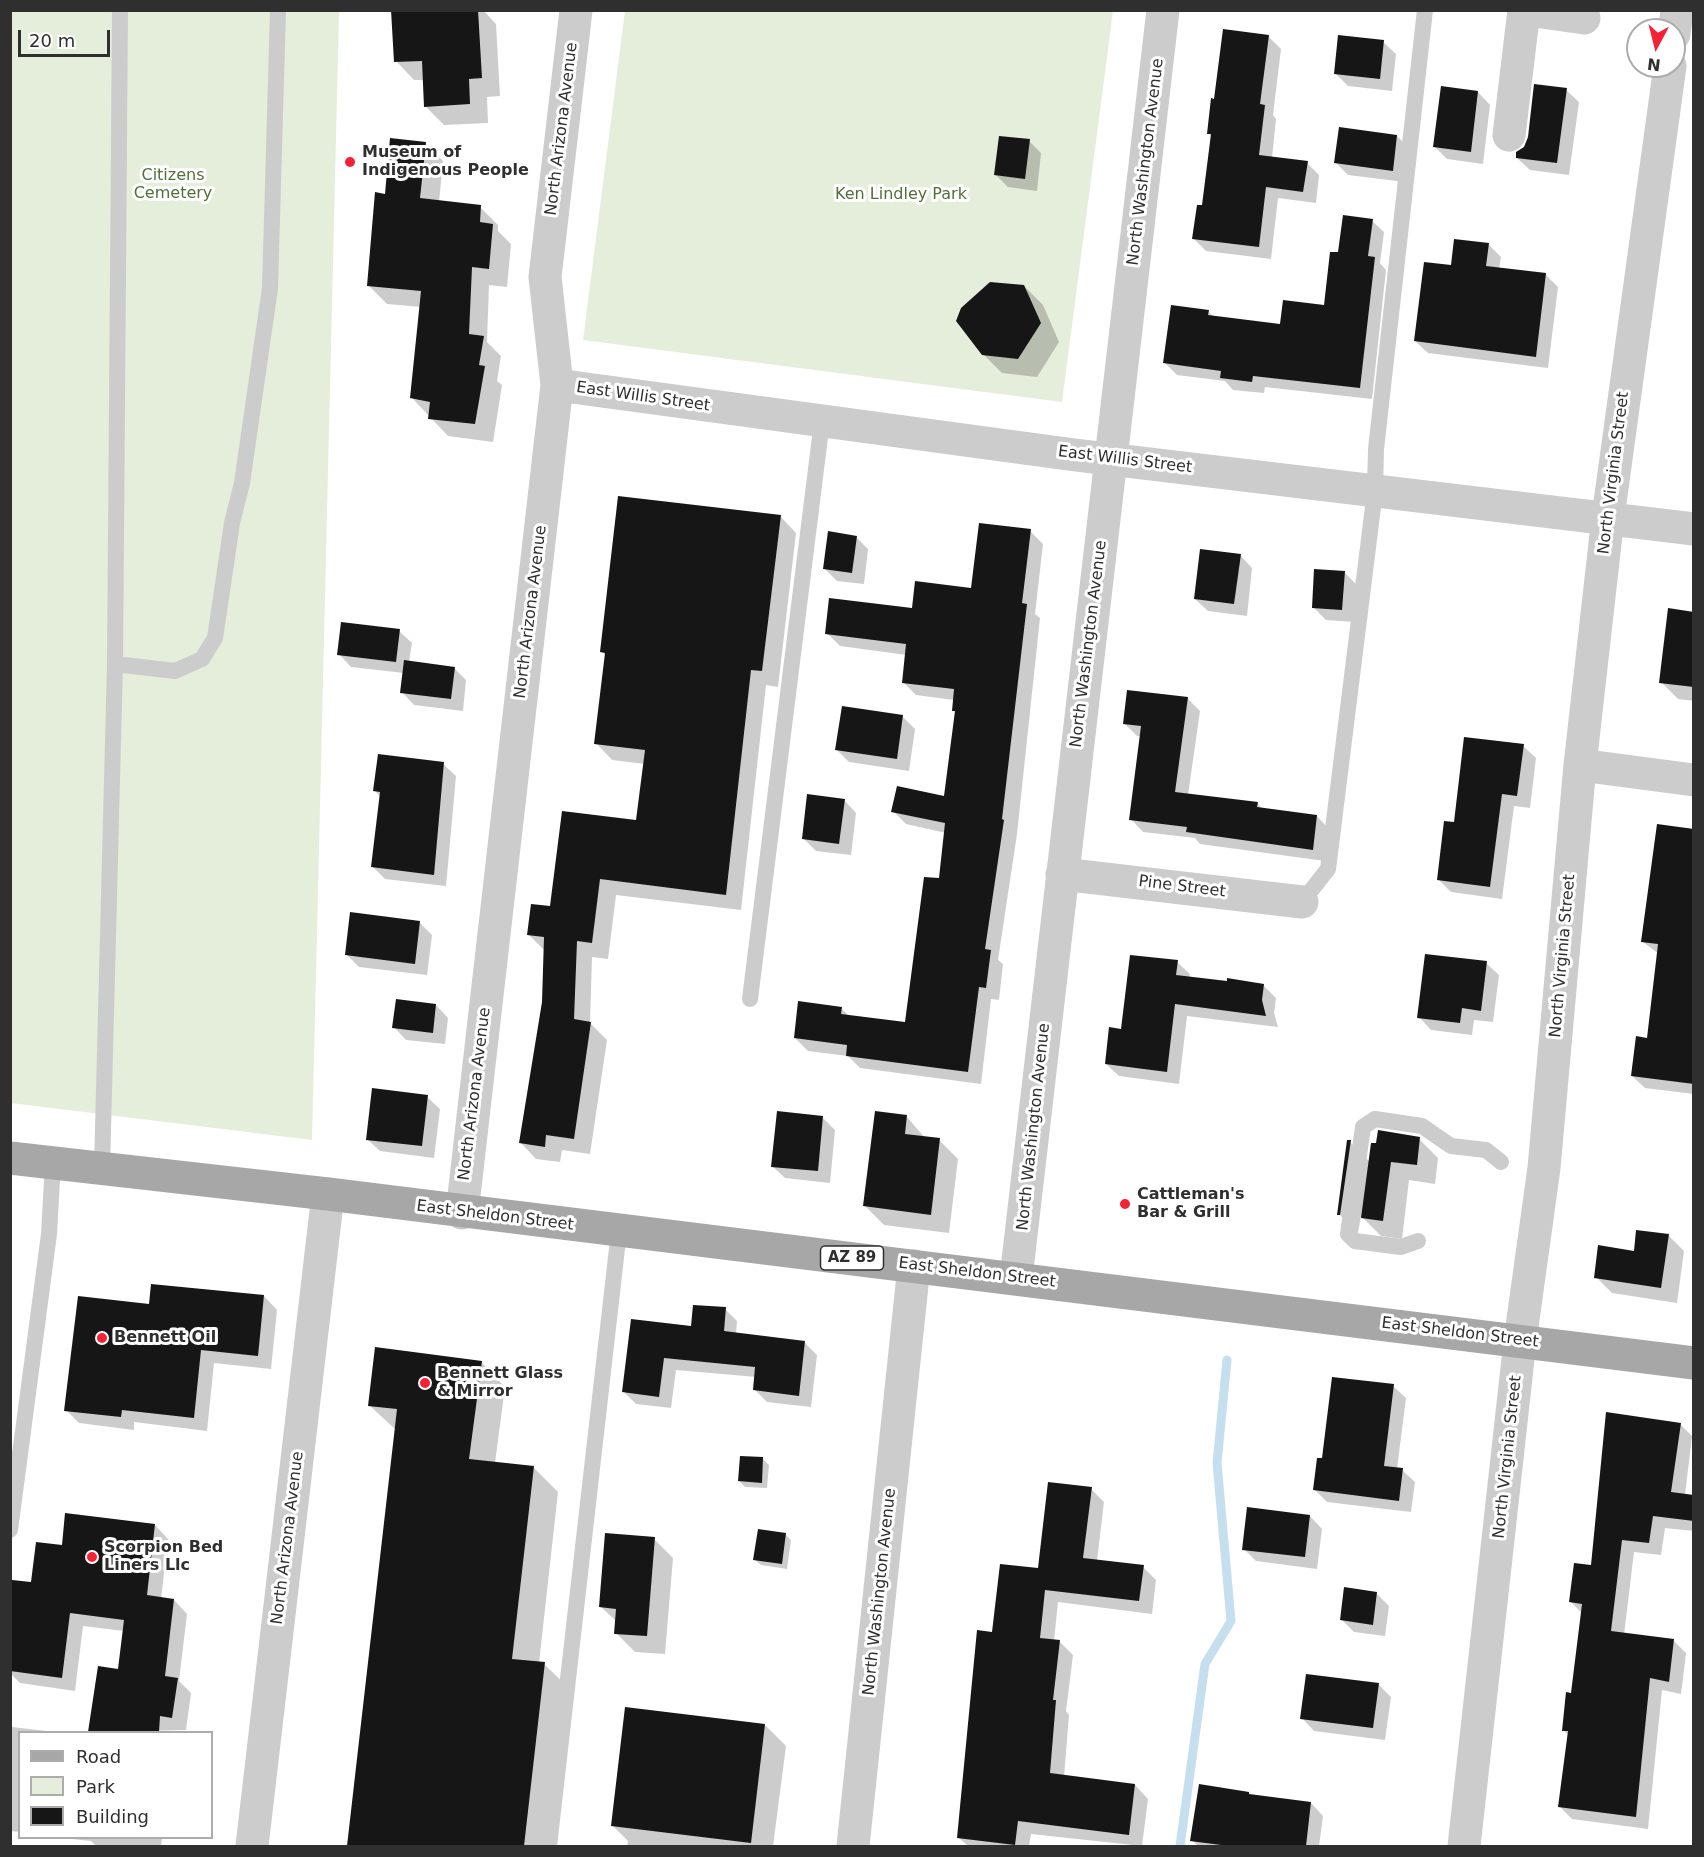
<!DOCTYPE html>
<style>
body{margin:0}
#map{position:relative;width:1704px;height:1857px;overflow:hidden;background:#fff;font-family:"DejaVu Sans",sans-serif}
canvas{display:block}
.frame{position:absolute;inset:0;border:12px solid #2f2f2f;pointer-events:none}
.legend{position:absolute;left:18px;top:1731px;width:195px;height:108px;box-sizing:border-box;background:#fff;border:2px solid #acacac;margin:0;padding:8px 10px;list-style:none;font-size:18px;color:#2f2f2f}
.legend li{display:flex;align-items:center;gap:12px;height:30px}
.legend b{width:30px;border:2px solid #acacac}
.north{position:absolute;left:1626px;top:18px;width:60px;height:60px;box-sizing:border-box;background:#fff;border:2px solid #acacac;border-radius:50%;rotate:187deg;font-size:16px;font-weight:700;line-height:24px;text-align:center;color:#2f2f2f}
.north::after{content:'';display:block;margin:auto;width:21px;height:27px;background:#f52134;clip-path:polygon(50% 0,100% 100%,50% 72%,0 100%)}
.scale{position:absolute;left:18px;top:30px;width:92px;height:27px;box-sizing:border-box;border:3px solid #2f2f2f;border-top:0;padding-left:8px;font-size:18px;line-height:21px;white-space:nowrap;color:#2f2f2f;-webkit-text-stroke:4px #fff;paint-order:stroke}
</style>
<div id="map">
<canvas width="1704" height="1857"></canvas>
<div class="frame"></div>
<ul class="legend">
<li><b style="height:8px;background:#a7a7a7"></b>Road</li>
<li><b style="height:16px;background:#e5eddb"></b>Park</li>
<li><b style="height:16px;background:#161616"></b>Building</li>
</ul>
<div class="north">N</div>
<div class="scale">20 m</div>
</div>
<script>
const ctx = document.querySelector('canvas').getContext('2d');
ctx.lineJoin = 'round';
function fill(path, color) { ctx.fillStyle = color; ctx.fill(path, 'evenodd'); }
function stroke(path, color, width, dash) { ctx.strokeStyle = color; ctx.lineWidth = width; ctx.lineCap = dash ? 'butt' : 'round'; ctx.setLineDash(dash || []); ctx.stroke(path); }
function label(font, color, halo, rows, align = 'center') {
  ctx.font = font + ' "DejaVu Sans",sans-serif'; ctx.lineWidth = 6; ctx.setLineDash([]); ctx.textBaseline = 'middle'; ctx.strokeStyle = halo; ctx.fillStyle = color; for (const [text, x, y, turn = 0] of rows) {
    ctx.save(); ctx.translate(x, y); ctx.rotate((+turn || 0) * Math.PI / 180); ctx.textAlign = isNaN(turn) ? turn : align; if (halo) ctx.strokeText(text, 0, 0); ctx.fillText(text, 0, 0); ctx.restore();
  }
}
fill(new Path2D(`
 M11,11H339L312,1140L11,1103Z
 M625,11H1113L1062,402L583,340Z`), '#e5eddb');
fill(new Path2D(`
 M393,10H483L496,24L500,96L487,97L488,123L444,125L425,106L424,80H414L396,61Z
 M1268,36L1281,49L1273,115L1276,119L1272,158L1307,163L1319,175L1316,203L1278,198L1271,259L1206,251L1194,239L1204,207L1212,137L1208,133L1216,100Z
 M1383,42L1396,54L1392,91L1348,86L1335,73Z
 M1566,90L1579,102L1569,175L1530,170L1517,158L1529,138Z
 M1478,92L1490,105L1483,164L1447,159L1435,147Z
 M1397,136L1409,148L1405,182L1348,175L1336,163Z
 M1029,141L1041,153L1037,191L1008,187L996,175Z
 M425,143L443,161L439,202L480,207L498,225V231L511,244L507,287L489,285L487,342L501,356L497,381L502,385L493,442L448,436L412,398L421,307L387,304L368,285L386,195Z
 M1372,221L1384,232L1380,263L1386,270L1372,399L1265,387L1264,393L1233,390L1225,381L1177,375L1165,363L1208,311L1215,318L1282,326L1325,307Z
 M1488,244L1501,257L1499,269L1546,275L1558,287L1548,368L1428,353L1415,341L1452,267Z
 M1024,286L1043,305L1059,342L1037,377L1002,373L983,354Z
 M780,516L796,533L778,687L766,685L741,910L616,895L608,959L592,957L590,1023L607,1040L590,1154L562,1150L560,1162L536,1159L520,1142L544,1002L545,951L529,935L551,908L638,821L645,764L612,760L596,743L606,656L602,651Z
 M1030,531L1043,544L1035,614L1040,618L1017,834L998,960L1003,964L999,1000L991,999L981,1084L860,1068L848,1056L808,1051L795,1038L841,1008L849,1016L906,1024L940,880L946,833L906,824L893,811L946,798L956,713L953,710L954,700L916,695L903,682L907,655L840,646L827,633L973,590Z
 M856,537L868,549L864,584L837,581L824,568Z
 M1240,555L1252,568L1247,616L1208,611L1195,599Z
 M1344,572L1357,585L1354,622L1326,620L1313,607Z
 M1694,613V701L1678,699L1661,682Z
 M399,631L412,643L409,662L454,668L466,680L463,711L414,705L402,692L404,673L351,667L339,654Z
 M1128,691L1188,699L1200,711L1188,795L1257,803L1263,810L1317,816L1329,829L1325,861L1200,844L1195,838L1143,832L1131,819L1141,736H1137L1124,723Z
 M902,716L915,729L909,771L849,762L837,750Z
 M1523,746L1536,758L1530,808L1514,806L1502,899L1451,892L1439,880L1455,824Z
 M443,764L456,776L446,886L385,879L372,866L381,797L375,791Z
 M844,800L856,813L851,855L816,851L803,838Z
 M1694,830V1094L1645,1088L1632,1076L1648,1039L1659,954L1643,942Z
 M419,922L432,935L427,975L359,967L347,955Z
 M1177,962L1190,974L1189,978L1264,986L1276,998L1274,1013L1278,1027L1187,1016L1179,1084L1119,1076L1106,1064L1122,1030Z
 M1486,963L1499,975L1493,1022L1474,1020L1472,1035L1431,1030L1419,1017Z
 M436,1005L448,1018L445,1044L406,1040L394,1027Z
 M427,1097L440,1109L434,1158L380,1151L367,1139Z
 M907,1117L925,1138L939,1140L958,1159L949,1233L884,1225L865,1206Z
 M823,1118L835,1130L830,1183L785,1178L772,1166Z
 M1419,1139L1438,1158L1435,1184L1409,1180L1402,1239L1381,1236L1361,1216L1358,1233L1339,1214L1350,1142L1370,1162Z
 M1668,1235L1684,1251L1677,1303L1612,1293L1596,1277L1635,1252Z
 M264,1296L277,1310L271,1369L214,1363L207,1431L134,1422V1430L79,1423L66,1410L151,1306Z
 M725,1309L737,1321L736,1334L805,1343L817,1355L811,1407L767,1402L754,1389L756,1377L676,1370L671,1408L636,1404L623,1391L693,1328Z
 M481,1362L505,1387L495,1463L534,1468L558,1492L539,1663L544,1664L569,1688L551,1846H348L396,1430L369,1405Z
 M1393,1386L1406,1398L1397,1469L1402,1470L1415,1482L1411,1512L1327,1502L1315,1490L1323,1460Z
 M1680,1424L1692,1436L1685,1495L1694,1496V1531L1665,1528L1661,1555L1634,1552L1624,1635L1674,1641L1686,1653L1681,1694L1662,1690L1648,1829L1572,1819L1560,1807L1569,1735L1563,1730L1572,1695L1582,1613L1571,1602Z
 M763,1459L769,1465L767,1488L745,1487L739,1481Z
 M1091,1489L1104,1502L1097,1561L1143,1567L1156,1580L1152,1614L1058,1602L1054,1641H1059L1073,1655L1066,1711L1069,1715L1064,1777L1135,1785L1148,1799L1142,1846L1031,1834L1029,1846H968L959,1838L994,1633Z
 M1310,1516L1322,1529L1317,1569L1256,1561L1244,1549Z
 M155,1525L168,1539L161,1599L174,1600L187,1614L179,1681L191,1693L186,1730L89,1732L99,1668L119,1671L124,1631L83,1626L75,1691L20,1683L10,1673L14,1616L10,1613V1605L13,1582L32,1584L63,1546Z
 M785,1534L791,1540L787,1569L761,1565L755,1560Z
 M654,1539L673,1558L665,1654L635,1652L616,1633L617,1622L601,1607Z
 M1376,1593L1389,1606L1385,1636L1354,1632L1341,1619Z
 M1378,1684L1391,1697L1385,1740L1314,1731L1302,1718Z
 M765,1725L786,1746L773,1846H627L628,1841L612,1825Z
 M12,1727L55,1732H20V1832L10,1831Z
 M1248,1793L1251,1796L1311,1803L1323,1816L1319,1846H1198L1192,1840Z
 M63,1838H162L161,1846H96L91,1841Z`), '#0003');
stroke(new Path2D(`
 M1180,1846L1205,1664L1231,1621L1217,1463L1227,1360`), '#c6dfef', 9);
fill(new Path2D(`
 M391,10H478L482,78L469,79L470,104L424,107L422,61L394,62Z
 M1223,29L1269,35L1260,104L1265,105L1259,155L1308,161L1303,192L1266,187L1259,247L1192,239L1197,205H1202L1211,134H1207L1211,98L1214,99Z
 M1338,35L1384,40L1380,79L1334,74Z
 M1534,84L1567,88L1557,163L1516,158V152L1524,147L1528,137Z
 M1441,86L1478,91L1471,152L1433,147Z
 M1339,127L1397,135L1393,171L1334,163Z
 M999,136L1030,139L1025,179L994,175Z
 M390,138L426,142L420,198L481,205L480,222L493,224L489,269L472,267L469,334L484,336L479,365L485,366L475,424L428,419L430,402L410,398L421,291L367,286L375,192L385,194Z
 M1343,215L1373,219L1368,256L1375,257L1360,388L1253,376L1252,382L1220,378L1221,371L1163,363L1171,305L1209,310L1208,315L1280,324L1283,300L1324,305L1330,252H1338Z
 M1454,239L1489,243L1486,266L1546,273L1536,357L1414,341L1424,262L1451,265Z
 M990,282L1024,285L1041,323L1018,359L982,355L956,321L961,308Z
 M618,496L781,515L762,671L751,670L726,895L600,879L592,943L577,941L574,1019L591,1022L574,1139L546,1135L545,1147L519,1143L542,1002L544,937L527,935L531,904L550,906L562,811L636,820L645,750L594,744L605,653L600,652Z
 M979,523L1031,529L1022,603L1027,604L1002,819L1004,820L985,949L991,950L986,988L979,987L968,1072L846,1056L847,1045L794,1038L798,1001L842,1007L841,1014L905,1022L924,877L939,878L945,823L891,812L897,786L944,796L955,711H952L954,689L902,683L906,644L825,634L829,598L912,608L915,581L971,588Z
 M828,531L857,536L852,573L823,569Z
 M1200,549L1241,554L1234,604L1194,599Z
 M1314,569L1345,571L1342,610L1312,608Z
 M1668,608L1694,612V687L1659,683Z
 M341,622L400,629L396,662L337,655Z
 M404,660L455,667L451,699L400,693Z
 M1127,690L1188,697L1175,792L1258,802L1257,807L1317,815L1313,850L1186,832L1187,827L1129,820L1141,726L1123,724Z
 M842,706L903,715L897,759L835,750Z
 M1464,737L1524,744L1517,796L1502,794L1490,887L1437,880L1444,821L1454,822Z
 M378,754L444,762L434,875L371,867L380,792L373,791Z
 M807,794L845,799L839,844L802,839Z
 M1657,824L1694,829V1084L1631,1076L1636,1036L1647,1038L1658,944L1641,942Z
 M350,912L420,921L415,964L345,955Z
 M1425,954L1487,961L1481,1011L1462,1008L1460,1023L1417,1018Z
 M1130,955L1178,960L1176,975L1227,981V978L1264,984L1262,1000L1266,1016L1175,1004L1167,1072L1105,1064L1109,1027L1121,1029Z
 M396,999L436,1004L433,1033L392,1028Z
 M372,1088L428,1095L422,1146L366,1140Z
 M777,1111L823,1116L818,1171L771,1167Z
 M875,1111L907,1115L905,1134L940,1138L931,1215L863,1206Z
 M1378,1130L1420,1137L1417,1165L1391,1162L1383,1221L1361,1218L1371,1143H1376Z
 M1347,1140H1351L1340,1215H1337Z
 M1636,1230L1669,1234L1661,1288L1594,1278L1598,1245L1634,1251Z
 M151,1284L264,1295L258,1356L201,1350L194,1418L122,1410L121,1417L64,1411L78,1296L149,1304Z
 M693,1305L726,1307L724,1331L805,1341L799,1396L753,1390L755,1367L664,1358L659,1397L622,1392L631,1319L691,1326Z
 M375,1347L482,1361L469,1459L534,1466L512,1659L545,1662L524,1846H347L397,1409L368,1406Z
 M1332,1377L1394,1384L1384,1466L1403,1468L1399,1501L1313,1490L1317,1458H1322Z
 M1606,1412L1681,1423L1671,1492L1694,1495V1521L1653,1516L1649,1543L1622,1540L1611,1631L1674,1639L1669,1682L1650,1678L1636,1817L1558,1807L1568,1731H1562L1566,1692L1571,1693L1582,1604L1569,1602L1574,1563L1591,1565Z
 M740,1456L763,1457L762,1483L738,1481Z
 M1048,1482L1092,1487L1083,1558L1144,1565L1139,1601L1045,1590L1040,1638L1060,1640L1053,1700H1056L1050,1773L1135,1784L1129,1835L1018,1821L1015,1845L957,1838L977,1630L992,1632L1000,1564L1038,1568Z
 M1247,1507L1310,1515L1305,1557L1242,1550Z
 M65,1513L155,1524L147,1595L174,1599L165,1676L178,1678L172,1718L160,1716L159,1732H88L98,1666L118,1669L124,1620L70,1613L62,1678L10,1671L12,1580L31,1582L36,1542L62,1545Z
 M758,1529L786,1533L782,1564L753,1560Z
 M605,1533L655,1537L647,1636L614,1634L616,1609L599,1607Z
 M1344,1587L1377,1592L1373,1625L1340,1620Z
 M1306,1674L1379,1683L1373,1728L1300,1719Z
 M625,1707L765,1724L751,1843L611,1826Z
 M1199,1784L1249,1792V1794L1311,1802L1306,1846H1229L1190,1841Z`), '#161616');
stroke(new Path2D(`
 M115,664L175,671L202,659L215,638L232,523L242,483L270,288L278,10
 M1302,902L1328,869L1375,491L1376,449L1425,10
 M750,999L822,421
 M102,1168L115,664L120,10
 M1418,1241L1401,1247L1355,1241L1348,1234L1363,1127L1375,1119L1422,1126L1451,1146L1486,1150L1501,1162
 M10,1530L49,1234L53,1163
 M549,1846L619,1231`), '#ccc', 16);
stroke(new Path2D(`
 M1528,10L1584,18
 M1674,34L1677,10
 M1509,135L1524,10
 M557,385L1075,455L1694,529
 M1580,765L1694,780
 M1062,874L1302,902
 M462,1213L557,385L545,277L576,10
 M1016,1278L1163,10
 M252,1846L328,1194
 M853,1846L914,1266
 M1464,1846L1520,1341L1544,1168L1580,765L1608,517L1670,66`), '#ccc', 33);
stroke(new Path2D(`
 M10,1158L328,1194L1694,1363`), '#a7a7a7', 33);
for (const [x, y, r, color] of [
 [350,162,6,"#f52134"],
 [1125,1204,6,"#f52134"],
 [102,1338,6,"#f52134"],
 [425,1383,6,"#f52134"],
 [92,1557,6,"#f52134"]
]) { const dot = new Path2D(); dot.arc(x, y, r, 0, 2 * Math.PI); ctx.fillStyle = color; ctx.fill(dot); stroke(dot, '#fff', 2); }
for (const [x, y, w] of [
 [852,1258,63]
]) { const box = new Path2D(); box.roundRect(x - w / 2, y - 12, w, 24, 4.5); ctx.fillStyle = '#fff'; ctx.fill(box); stroke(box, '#2f2f2f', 1.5); }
label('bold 15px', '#2f2f2f', null, [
 ["AZ 89",852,1258]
]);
label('16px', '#2f2f2f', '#fff', [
 ["North Arizona Avenue",562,129,-83],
 ["North Washington Avenue",1146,162,-83],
 ["East Willis Street",643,397,8],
 ["East Willis Street",1125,460,7],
 ["North Virginia Street",1614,473,-83],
 ["North Arizona Avenue",531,612,-83],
 ["North Washington Avenue",1089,644,-83],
 ["Pine Street",1182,887,7],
 ["North Virginia Street",1563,956,-85],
 ["North Arizona Avenue",475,1094,-83],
 ["North Washington Avenue",1034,1127,-84],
 ["East Sheldon Street",495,1216,7],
 ["East Sheldon Street",977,1273,7],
 ["East Sheldon Street",1460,1333,7],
 ["North Virginia Street",1508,1457,-84],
 ["North Arizona Avenue",288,1538,-83],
 ["North Washington Avenue",880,1592,-84]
]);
label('bold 16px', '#2f2f2f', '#fff', [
 ["Museum of",362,153],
 ["Indigenous People",362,171],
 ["Cattleman's",1137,1195],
 ["Bar & Grill",1137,1213],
 ["Bennett Oil",114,1338],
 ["Bennett Glass",437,1374],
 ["& Mirror",437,1392],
 ["Scorpion Bed",104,1548],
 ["Liners Llc",104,1566]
], 'left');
label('16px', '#526f38', '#fff', [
 ["Citizens",173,176],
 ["Cemetery",173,194],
 ["Ken Lindley Park",901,195]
]);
</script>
